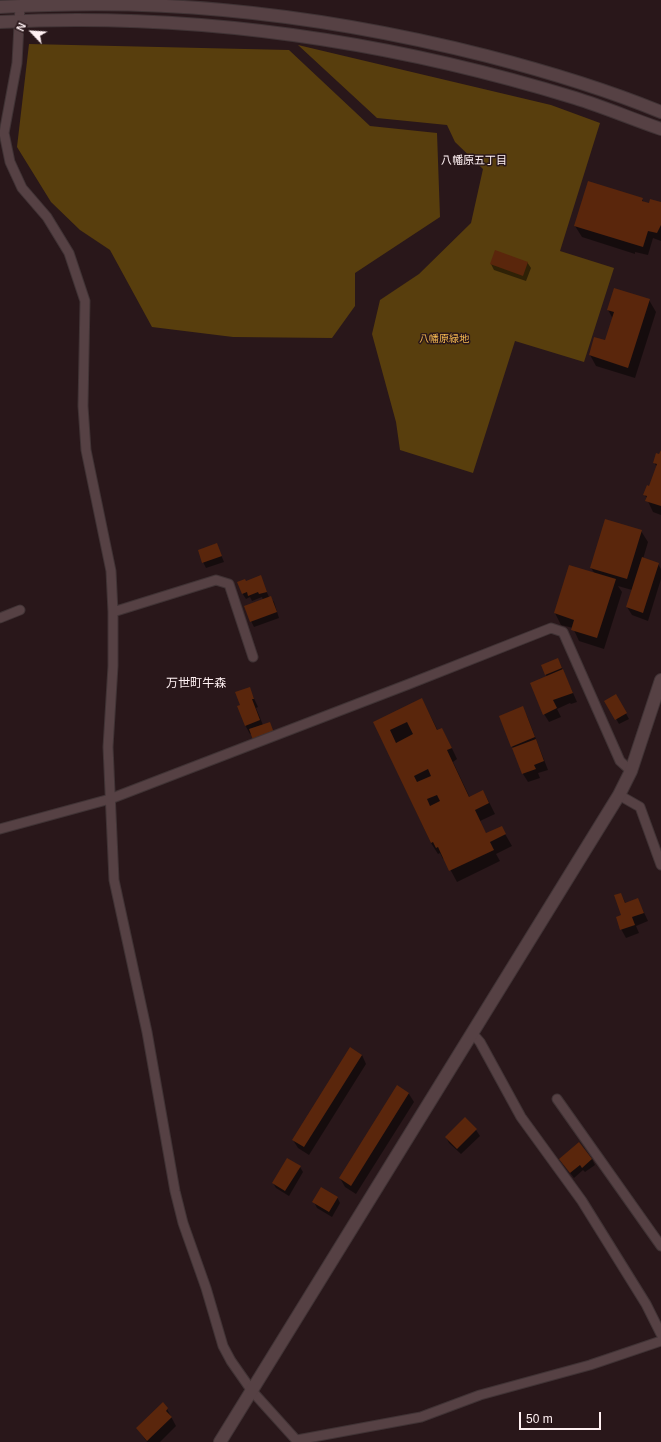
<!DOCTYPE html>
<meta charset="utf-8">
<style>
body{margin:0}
#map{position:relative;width:661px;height:1442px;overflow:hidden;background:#29171a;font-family:Helvetica,sans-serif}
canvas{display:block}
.north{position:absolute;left:12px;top:12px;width:40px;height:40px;-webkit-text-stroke:3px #29171a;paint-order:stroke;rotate:295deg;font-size:11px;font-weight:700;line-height:16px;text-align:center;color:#fff1f3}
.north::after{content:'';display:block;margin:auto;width:14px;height:18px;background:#fff1f3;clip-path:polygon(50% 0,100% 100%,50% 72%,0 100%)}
.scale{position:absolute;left:519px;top:1412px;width:82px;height:18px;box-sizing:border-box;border:2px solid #fff1f3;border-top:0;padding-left:5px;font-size:12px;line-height:14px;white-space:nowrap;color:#fff1f3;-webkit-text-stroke:3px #29171a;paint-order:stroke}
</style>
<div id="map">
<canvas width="661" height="1442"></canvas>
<div class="north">N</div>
<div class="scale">50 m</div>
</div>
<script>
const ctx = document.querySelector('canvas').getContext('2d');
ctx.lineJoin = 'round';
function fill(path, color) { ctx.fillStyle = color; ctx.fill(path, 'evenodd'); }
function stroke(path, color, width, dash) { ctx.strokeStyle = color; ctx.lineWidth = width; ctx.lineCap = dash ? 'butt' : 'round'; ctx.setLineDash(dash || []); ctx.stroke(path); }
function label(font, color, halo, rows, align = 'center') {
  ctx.font = font + ' Helvetica,"Noto Sans JP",sans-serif'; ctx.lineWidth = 3; ctx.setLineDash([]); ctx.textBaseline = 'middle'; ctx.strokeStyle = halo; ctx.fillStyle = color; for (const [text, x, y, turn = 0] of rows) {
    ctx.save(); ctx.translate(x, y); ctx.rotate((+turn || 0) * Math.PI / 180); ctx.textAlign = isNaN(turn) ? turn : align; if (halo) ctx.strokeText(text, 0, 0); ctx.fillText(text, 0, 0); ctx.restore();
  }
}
fill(new Path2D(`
 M29,44L289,50L370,126L437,133L440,217L355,273V306L332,338L233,337L152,327L110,250L80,230L51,202L17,147Z
 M298,45L551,105L600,123L560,251L614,268L584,362L515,341L473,473L400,450L396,422L372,334L380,300L419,274L471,223L483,169L455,142L447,125L377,118Z`), '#583e0d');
fill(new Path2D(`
 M642,199L644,203L649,204L661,203V241L653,238L648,255L635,252V254L582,237L575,226Z
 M527,262L531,268L526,281L494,270L491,264Z
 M649,300L656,312L635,378L596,366L590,355L606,342L613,319L608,310Z
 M661,452V515L653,512L645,495L650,487L657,467L654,462Z
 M641,531L648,542L643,559L658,564L661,569V579L648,621L632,615L627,607L632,590L618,586L622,592L604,649L579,641L573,628L561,625L555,613L595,574L591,568Z
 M217,545L224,562L206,568L203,562Z
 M260,577L269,597H270L274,602L279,618L254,627L251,621L263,600L262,597L252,601L250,597L246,599L242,593L245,582Z
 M558,659L577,702L571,704L570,703L557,709L561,717L549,722L544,714L547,677L542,666Z
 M249,688L258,707L256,708L263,725L269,723L276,739L250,734L245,725L241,705Z
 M616,695L629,719L619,724L606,701Z
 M422,699L438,731L442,729L448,740L457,759L453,762L470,798L483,791L489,802L495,814L480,821L486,834L501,827L512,846L496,854L500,861L457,882L444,858L443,859L440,853L438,854L431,843L374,722Z
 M522,708L527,716L548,770L538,773L540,778L528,782L523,774L512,746Z
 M621,894L626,904L638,900L648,921L636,926L639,933L626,938L621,929L622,916Z
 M362,1055L366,1064L309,1155L298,1148L293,1140Z
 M398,1087L409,1094L414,1102L356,1194L345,1187L340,1178Z
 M465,1118L476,1130L480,1136L461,1154L449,1143L446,1137Z
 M592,1159L595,1165L585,1172L583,1170L574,1178L564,1165Z
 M300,1167L303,1172L289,1196L276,1188L273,1183Z
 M337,1197L340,1203L332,1217L317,1208L314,1202Z
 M167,1409L176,1426L160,1442H147L137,1428Z`), '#0007');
fill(new Path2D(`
 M588,181L643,198L642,201L649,203L650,199L661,202V225L657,233L648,231L643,247L574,226Z
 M495,250L528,262L523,276L490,264Z
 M614,288L650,299L628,368L589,355L594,337L605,340L614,312L607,310Z
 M661,450V506L645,501L647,496L643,495L647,485L649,486L657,464L653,463L656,453L659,454Z
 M605,519L642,530L627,579L590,568Z
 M217,543L222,556L202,563L198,550Z
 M642,557L659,563L643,613L626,607Z
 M569,565L616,579L597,638L571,630L574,620L554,613Z
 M261,575L267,592L259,594L258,592L248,596L247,592L242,594L237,582L245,579L246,581Z
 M271,596L277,612L250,622L244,606Z
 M558,658L562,668L545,675L541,665Z
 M563,669L573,693L553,700L557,708L543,715L530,683Z
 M250,687L254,699H252L260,720L245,726L237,706L240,705L235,692Z
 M616,694L627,713L615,720L604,701Z
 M422,698L437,730L442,728L452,748L447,750L469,797L483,790L489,803L475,810L486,833L502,826L506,834L490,842L494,850L449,871L438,847L436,848L433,842L431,843L373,722ZM407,722L413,734L396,743L390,730ZM428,769L431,776L417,782L414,776ZM437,795L440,801L430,806L427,799Z
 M523,706L535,737L511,747L499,716Z
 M270,722L274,733L253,740L249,729Z
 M536,739L544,761L534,765L536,769L522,774L512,748Z
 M621,893L625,903L638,898L644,913L632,917L635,925L620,930L616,917L621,915L614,895Z
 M350,1047L362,1055L304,1147L292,1140Z
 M397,1085L409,1093L351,1186L339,1178Z
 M465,1117L477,1129L457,1149L445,1137Z
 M579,1142L592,1159L582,1168L580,1165L570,1173L559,1159Z
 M287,1158L301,1166L285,1191L272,1183Z
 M321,1187L338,1197L329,1212L312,1202Z
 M163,1402L168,1408L166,1411L172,1417L147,1441L136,1428Z`), '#5a260c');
const minor = new Path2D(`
 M20,6L17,63L4,133L10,162L22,188L47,217L69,253L85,301L83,406L86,450L111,571L113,612V666L108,747L114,880L147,1032L175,1191L183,1223L206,1288L223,1346L231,1361L252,1391L298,1442
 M113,612L216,580L229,584L253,657
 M0,618L20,610
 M619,795L640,807L661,865
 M0,829L110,799L409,684L551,628L563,632L620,761L631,771
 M473,1034L480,1042L521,1117L582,1201L646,1304L661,1334
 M557,1099L661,1246
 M297,1440L421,1417L480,1395L590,1365L661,1341`);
const tertiary = new Path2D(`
 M0,7C74,3 149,3 223,10C312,18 400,34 487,56C545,71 605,89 661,112
 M0,22C195,12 389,41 575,98C604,107 632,119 661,129
 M220,1442L619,795L631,771L661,680`);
stroke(minor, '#403335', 11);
stroke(tertiary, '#403335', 14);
stroke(minor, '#564144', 9);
stroke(tertiary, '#564144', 12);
label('10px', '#f3b750', '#29171a', [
 ["八幡原緑地",444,339]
]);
label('11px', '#fff1f3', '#29171a', [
 ["八幡原五丁目",474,161]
]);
label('12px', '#fff1f3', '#29171a', [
 ["万世町牛森",196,684]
]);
</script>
